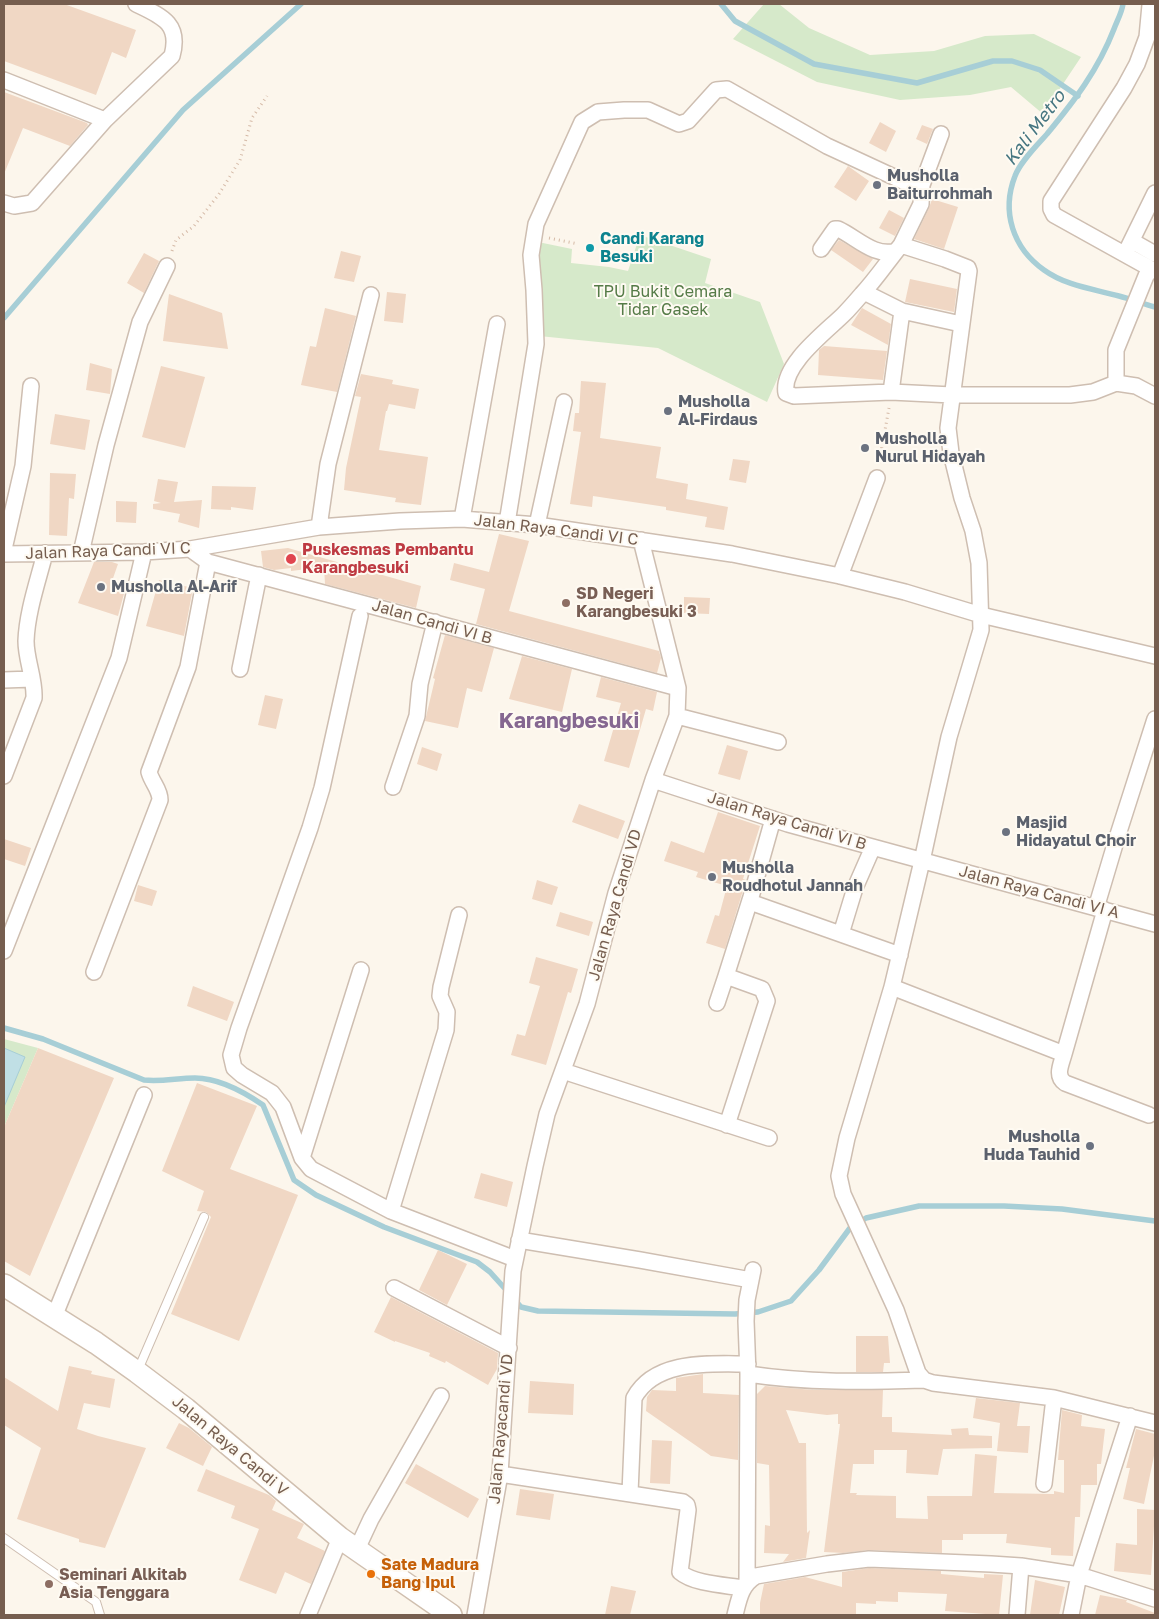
<!DOCTYPE html>
<style>
body{margin:0}
#map{position:relative;width:1159px;height:1619px;overflow:hidden;background:#fcf6ec;font-family:"Golos Text",sans-serif}
canvas{display:block}
.frame{position:absolute;inset:0;border:5px solid #765e4f;pointer-events:none}
</style>
<div id="map">
<canvas width="1159" height="1619"></canvas>
<div class="frame"></div>
</div>
<script>
const ctx = document.querySelector('canvas').getContext('2d');
ctx.lineJoin = 'round';
function fill(path, color) { ctx.fillStyle = color; ctx.fill(path, 'evenodd'); }
function stroke(path, color, width, dash) { ctx.strokeStyle = color; ctx.lineWidth = width; ctx.lineCap = dash ? 'butt' : 'round'; ctx.setLineDash(dash || []); ctx.stroke(path); }
function label(font, color, halo, rows, align = 'center') {
  ctx.font = font + ' "Golos Text",sans-serif'; ctx.lineWidth = 4; ctx.setLineDash([]); ctx.textBaseline = 'middle'; ctx.strokeStyle = halo; ctx.fillStyle = color; for (const [text, x, y, turn = 0] of rows) {
    ctx.save(); ctx.translate(x, y); ctx.rotate((+turn || 0) * Math.PI / 180); ctx.textAlign = isNaN(turn) ? turn : align; if (halo) ctx.strokeText(text, 0, 0); ctx.fillText(text, 0, 0); ctx.restore();
  }
}
fill(new Path2D(`
 M764,4H779L809,28L870,55L934,51L985,36L1034,34L1081,57L1043,114L1011,87L970,95L900,100L817,82L733,39Z
 M640,235L711,259L705,283L760,302L784,364L767,402L658,348L539,336L538,242L572,249L571,263L609,267L628,271Z
 M4,1039L38,1048L4,1127Z`), '#d6e9ca');
const water = new Path2D(`
 M4,1048L25,1057L4,1107Z`);
fill(water, '#c0dfe5');
stroke(water, '#a7ced6', 1);
stroke(new Path2D(`
 M721,4L735,21L814,64L917,83L993,61H1012L1040,70L1078,96
 M1123,4C1122,12 1117,21 1114,29C1098,70 1075,100 1047,134C1037,145 1020,162 1015,176C1001,212 1013,248 1044,270C1066,286 1094,289 1119,296C1131,299 1143,304 1155,307
 M4,318L183,110L301,4
 M4,1028L43,1039L144,1080C161,1082 178,1078 195,1078C219,1078 244,1092 263,1105L294,1180L316,1195L384,1227L477,1262L490,1272L508,1292
 M514,1299L521,1307L538,1311L735,1314L758,1312L791,1301L819,1270L850,1228L866,1218L919,1206H1004L1062,1209L1155,1221`), '#a7ced6', 5.5);
fill(new Path2D(`
 M4,4H64L136,30L126,58L112,52L96,95L4,61Z
 M4,92L87,123L88,125L70,146L23,128L4,174Z
 M880,122L896,131L886,152L869,143Z
 M922,125L933,129L927,144L916,139Z
 M848,166L869,181L856,201L834,187Z
 M932,199L958,207L944,249L914,239L929,208Z
 M889,210L904,218L895,236L879,228Z
 M839,240L873,259L863,272L831,250Z
 M341,251L361,256L354,282L334,278Z
 M144,253L159,261L144,293L127,283Z
 M910,279L957,289L954,312L905,302Z
 M387,292L406,294L403,323L384,321Z
 M169,294L222,313L228,349L163,341Z
 M325,308L356,316L337,392L301,385L310,346L316,347Z
 M862,308L891,324L888,345L851,325Z
 M824,346L887,351L883,380L818,375L819,350Z
 M90,363L112,369L110,394L86,390Z
 M161,366L205,377L185,448L142,437Z
 M361,374L393,380L392,384L419,389L415,409L389,404L387,411H386L379,450L428,457L421,505L395,502L396,498L344,490L346,468L361,397L355,396Z
 M581,381L606,383L600,438L661,447L656,478L688,484L686,499L728,507L724,530L705,527L707,517L666,510V507L593,496L592,507L570,504L581,432L573,431L575,413H579Z
 M55,414L90,420L85,450L50,444Z
 M733,459L750,461L746,483L729,480Z
 M50,473L76,474L74,499L69,498L67,536L49,535Z
 M158,479L178,482L174,502L202,500L199,528L178,522L180,514L153,509V504L161,503L154,501Z
 M212,486L256,487L253,510L231,507V510L211,509Z
 M116,501L137,502L136,523L116,522Z
 M499,534L529,541L509,611L659,651L661,658L657,673L476,624L485,589L450,580L454,563L489,572Z
 M288,548L421,586L416,608L325,584L324,567L291,571V568L274,570L263,567L261,551Z
 M94,562H112L118,564L111,584L125,590L118,616L78,603Z
 M159,580L193,588L184,636L146,626Z
 M684,597L710,598L709,614L684,613Z
 M445,635L494,648L482,692L467,688L458,728L425,721L435,679L433,678Z
 M522,656L572,669L562,712L509,699Z
 M601,677L657,692L653,711L646,709L629,768L604,761L621,703L596,697Z
 M265,695L283,699L276,729L258,725Z
 M727,745L748,751L740,780L718,774Z
 M422,747L442,754L437,771L417,764Z
 M579,804L625,821L618,839L572,822Z
 M718,812L760,826L743,879L746,880L741,897L725,949L706,943L715,915L719,916L727,886L696,877L698,872L664,861L671,841L704,853Z
 M4,839L31,848L25,866L4,859Z
 M537,880L558,887L552,905L532,899Z
 M138,885L157,891L152,906L134,901Z
 M560,912L593,922L589,936L556,926Z
 M536,957L578,969L571,993L568,992L546,1065L511,1055L517,1034L525,1036L540,986L529,983Z
 M193,986L234,1002L227,1021L187,1006Z
 M38,1048L114,1078L30,1276L4,1261V1127Z
 M197,1083L257,1106L230,1169L298,1195L239,1341L171,1314L211,1217L206,1212L197,1211L204,1191L162,1171Z
 M481,1173L513,1182L507,1207L474,1198Z
 M438,1250L467,1264L447,1305L419,1290Z
 M391,1297L498,1353L497,1369L488,1385L446,1361L445,1363L429,1356L430,1353L395,1341V1342L374,1332Z
 M856,1336H888L890,1363H884L883,1372H856Z
 M69,1366L92,1371L91,1374L115,1379L110,1408L84,1403L77,1429L98,1436L146,1448L105,1548L79,1542V1539L17,1519L41,1448L4,1425V1377L58,1411Z
 M703,1374V1393L739,1395L738,1460L711,1456L646,1411L647,1397L652,1390L676,1391V1378Z
 M530,1381L574,1384L573,1415L528,1413Z
 M765,1386L814,1390H883L882,1417H892V1432L952,1435L951,1429L968,1428L969,1435L992,1436V1448L943,1449L938,1475L906,1473L907,1450H874V1464H853L850,1493H857L856,1495L896,1496V1518L928,1519L927,1496H972L975,1454L997,1456L994,1493L1054,1494V1491L1064,1493V1460H1058L1062,1410L1082,1415L1081,1426L1105,1429L1101,1464H1097V1485H1081L1080,1517H1075L1073,1556L1051,1555V1548L1006,1543L1007,1534H963V1540H942V1553L869,1550L843,1553L824,1552L840,1424H838V1414L827,1415L786,1410L799,1443H806L807,1533L810,1530L806,1558L783,1562L789,1554L764,1553L765,1525L770,1526L769,1465L757,1463V1394Z
 M976,1398L1020,1403L1017,1426H1030L1028,1453L997,1451L1000,1423L973,1418Z
 M179,1423L189,1428L212,1447L203,1466L166,1448Z
 M1136,1429L1155,1434V1451L1144,1504L1123,1499L1130,1468H1126Z
 M652,1440L672,1441L670,1484L650,1483Z
 M416,1464L479,1499L468,1518L405,1483Z
 M206,1469L269,1495L276,1501L272,1510L304,1524L297,1538L325,1551L311,1584L285,1572L276,1594L239,1580L259,1529L231,1518L235,1506L197,1491Z
 M520,1489L554,1494L550,1520L516,1515Z
 M1137,1509L1155,1510L1151,1575L1114,1571L1116,1543L1137,1545Z
 M869,1568L941,1571V1574L984,1578V1574L1003,1575L999,1615L945,1611L947,1594L898,1592V1602L876,1601V1604L856,1603V1615H760V1603L764,1584L805,1577L842,1587V1572Z
 M1035,1580L1065,1587L1059,1615H1030Z
 M611,1586L636,1591L630,1615H605Z
 M1100,1595L1127,1600L1126,1602L1155,1613V1615H1095Z`), '#f0d7c4');
const lane = new Path2D(`
 M138,1370L204,1217
 M4,1538L96,1602L100,1615`);
const street = new Path2D(`
 M1150,5L1147,37L1137,64L1124,88L1051,201V209L1054,215L1153,270
 M4,80L105,120
 M4,203L14,206L32,203L105,120L172,56C181,23 161,16 136,4
 M1132,241L1155,254
 M901,245L921,204L922,185L941,134
 M821,249L835,229H838C856,237 875,258 896,251
 M1125,254L1155,193
 M864,292L902,311L961,324
 M1116,383V350L1146,276L1149,272L1155,269
 M891,392L902,311
 M1155,396L1136,386L1116,383L1093,392L1070,395H952L891,392L794,396L786,393C781,365 826,332 844,314C850,308 856,301 862,294C876,279 888,261 901,245L945,259L968,268L969,271L948,428L951,453L962,498L973,531L979,563L981,630L949,737L922,861L892,987L847,1138L839,1176L843,1194L896,1310L918,1373L924,1380L933,1383L1054,1398L1155,1423
 M462,519L497,324
 M507,523L536,344L534,290L531,255L536,224L582,122L598,112L624,110H648L679,124L688,121L716,90L727,89L827,146L922,190
 M537,525L564,402
 M319,527L328,464L371,295
 M4,549L23,466L31,386
 M190,549L208,562L678,688
 M81,553L106,445L140,322L167,266
 M4,554L144,552L190,549L319,527L400,521L462,519L537,525L732,554L840,576L905,592L981,615L1155,656
 M840,576L877,478
 M360,616L322,788L310,828L239,1028L231,1055L234,1068L242,1075L272,1093L283,1107L302,1158L311,1169L391,1211L515,1259
 M240,669L259,575
 M4,680L32,679
 M677,716L778,742
 M4,776L34,698C35,679 26,660 26,641C27,612 38,581 45,553
 M653,780L788,824L1155,924
 M393,787L417,716L420,684L435,622
 M750,902L900,955
 M1096,908L1116,841L1155,719
 M841,934L855,888L873,847
 M4,951L119,658L144,552
 M94,972L160,800C160,789 152,783 149,772L188,667L208,562
 M892,987L1064,1054C1061,1065 1055,1076 1065,1083L1149,1115
 M717,1003L726,976
 M1064,1054L1105,910
 M563,1071L769,1138
 M727,1125L767,1001L762,989L726,976L751,897L773,819
 M302,1158L361,970
 M391,1211L446,1030L447,1012L440,996L441,987L459,915
 M519,1240L640,1260L751,1280
 M394,1288L509,1348
 M54,1317L144,1095
 M748,1374C807,1383 865,1382 924,1380
 M500,1474L683,1502L687,1505L688,1510L680,1572C694,1584 725,1585 743,1588
 M1044,1484L1054,1398
 M630,1493L634,1398C655,1359 710,1364 748,1364
 M357,1549L371,1519L441,1396
 M747,1581L748,1374L746,1321L747,1300L753,1270
 M308,1615L340,1538
 M475,1615L500,1474L513,1271L535,1166L547,1114L587,1004L616,893L653,780L677,716L678,688L641,540
 M735,1615C739,1599 741,1585 756,1576L827,1564L869,1559L991,1564L1021,1566L1079,1575L1155,1599
 M1017,1615L1021,1566
 M1071,1615L1079,1575L1130,1416`);
const secondary = new Path2D(`
 M4,1285L96,1343L137,1372L186,1409L340,1538L451,1615`);
stroke(lane, '#cebeb1', 10);
stroke(street, '#cebeb1', 18);
stroke(secondary, '#d0bfaf', 24);
stroke(new Path2D(`
 M549,238L578,244
 M172,251L176,240L194,226L219,194L240,160L252,118L267,96
 M879,463L889,408`), '#d5baa7', 3, [1, 4]);
stroke(lane, '#fff', 8);
stroke(street, '#fff', 15);
stroke(secondary, '#fff', 21);
for (const [x, y, r, color] of [
 [877,185,5,"#6b7280"],
 [590,248,5,"#0f9aa8"],
 [668,411,5,"#6b7280"],
 [865,448,5,"#6b7280"],
 [291,559,6,"#e0444e"],
 [101,587,5,"#6b7280"],
 [566,603,5,"#8d6e63"],
 [1006,832,5,"#6b7280"],
 [712,877,5,"#6b7280"],
 [1090,1146,5,"#6b7280"],
 [371,1574,5,"#e8710a"],
 [49,1584,5,"#8d6e63"]
]) { const dot = new Path2D(); dot.arc(x, y, r, 0, 2 * Math.PI); ctx.fillStyle = color; ctx.fill(dot); stroke(dot, '#fefaf2', 2); }
label('bold 16px', '#5b616d', '#fefaf2', [
 ["Musholla",887,176],
 ["Baiturrohmah",887,194],
 ["Musholla",678,402],
 ["Al-Firdaus",678,420],
 ["Musholla",875,439],
 ["Nurul Hidayah",875,457],
 ["Musholla Al-Arif",111,587],
 ["Masjid",1016,823],
 ["Hidayatul Choir",1016,841],
 ["Musholla",722,868],
 ["Roudhotul Jannah",722,886],
 ["Musholla",1080,1137,"right"],
 ["Huda Tauhid",1080,1155,"right"]
], 'left');
label('bold 16px', '#0d838f', '#fefaf2', [
 ["Candi Karang",600,239],
 ["Besuki",600,257]
], 'left');
label('16px', '#557b47', '#fefaf2', [
 ["TPU Bukit Cemara",663,292],
 ["Tidar Gasek",663,310]
]);
label('16px', '#765e4f', '#fefaf2', [
 ["Jalan Raya Candi VI C",556,530,7],
 ["Jalan Raya Candi VI C",108,551,-2],
 ["Jalan Candi VI B",432,622,16],
 ["Jalan Raya Candi VI B",787,821,17],
 ["Jalan Raya Candi VI A",1039,892,15],
 ["Jalan Raya Candi VD",615,905,-74],
 ["Jalan Rayacandi VD",501,1429,-85],
 ["Jalan Raya Candi V",230,1446,40]
]);
label('bold 16px', '#be3a42', '#fefaf2', [
 ["Puskesmas Pembantu",302,550],
 ["Karangbesuki",302,568]
], 'left');
label('bold 16px', '#785e54', '#fefaf2', [
 ["SD Negeri",576,594],
 ["Karangbesuki 3",576,612],
 ["Seminari Alkitab",59,1575],
 ["Asia Tenggara",59,1593]
], 'left');
label('bold 16px', '#c56008', '#fefaf2', [
 ["Sate Madura",381,1565],
 ["Bang Ipul",381,1583]
], 'left');
label('italic 18px', '#467681', '#fefaf2', [
 ["Kali Metro",1035,128,-53]
]);
label('bold 21px', '#856791', '#fefaf2', [
 ["Karangbesuki",569,721]
]);
</script>
